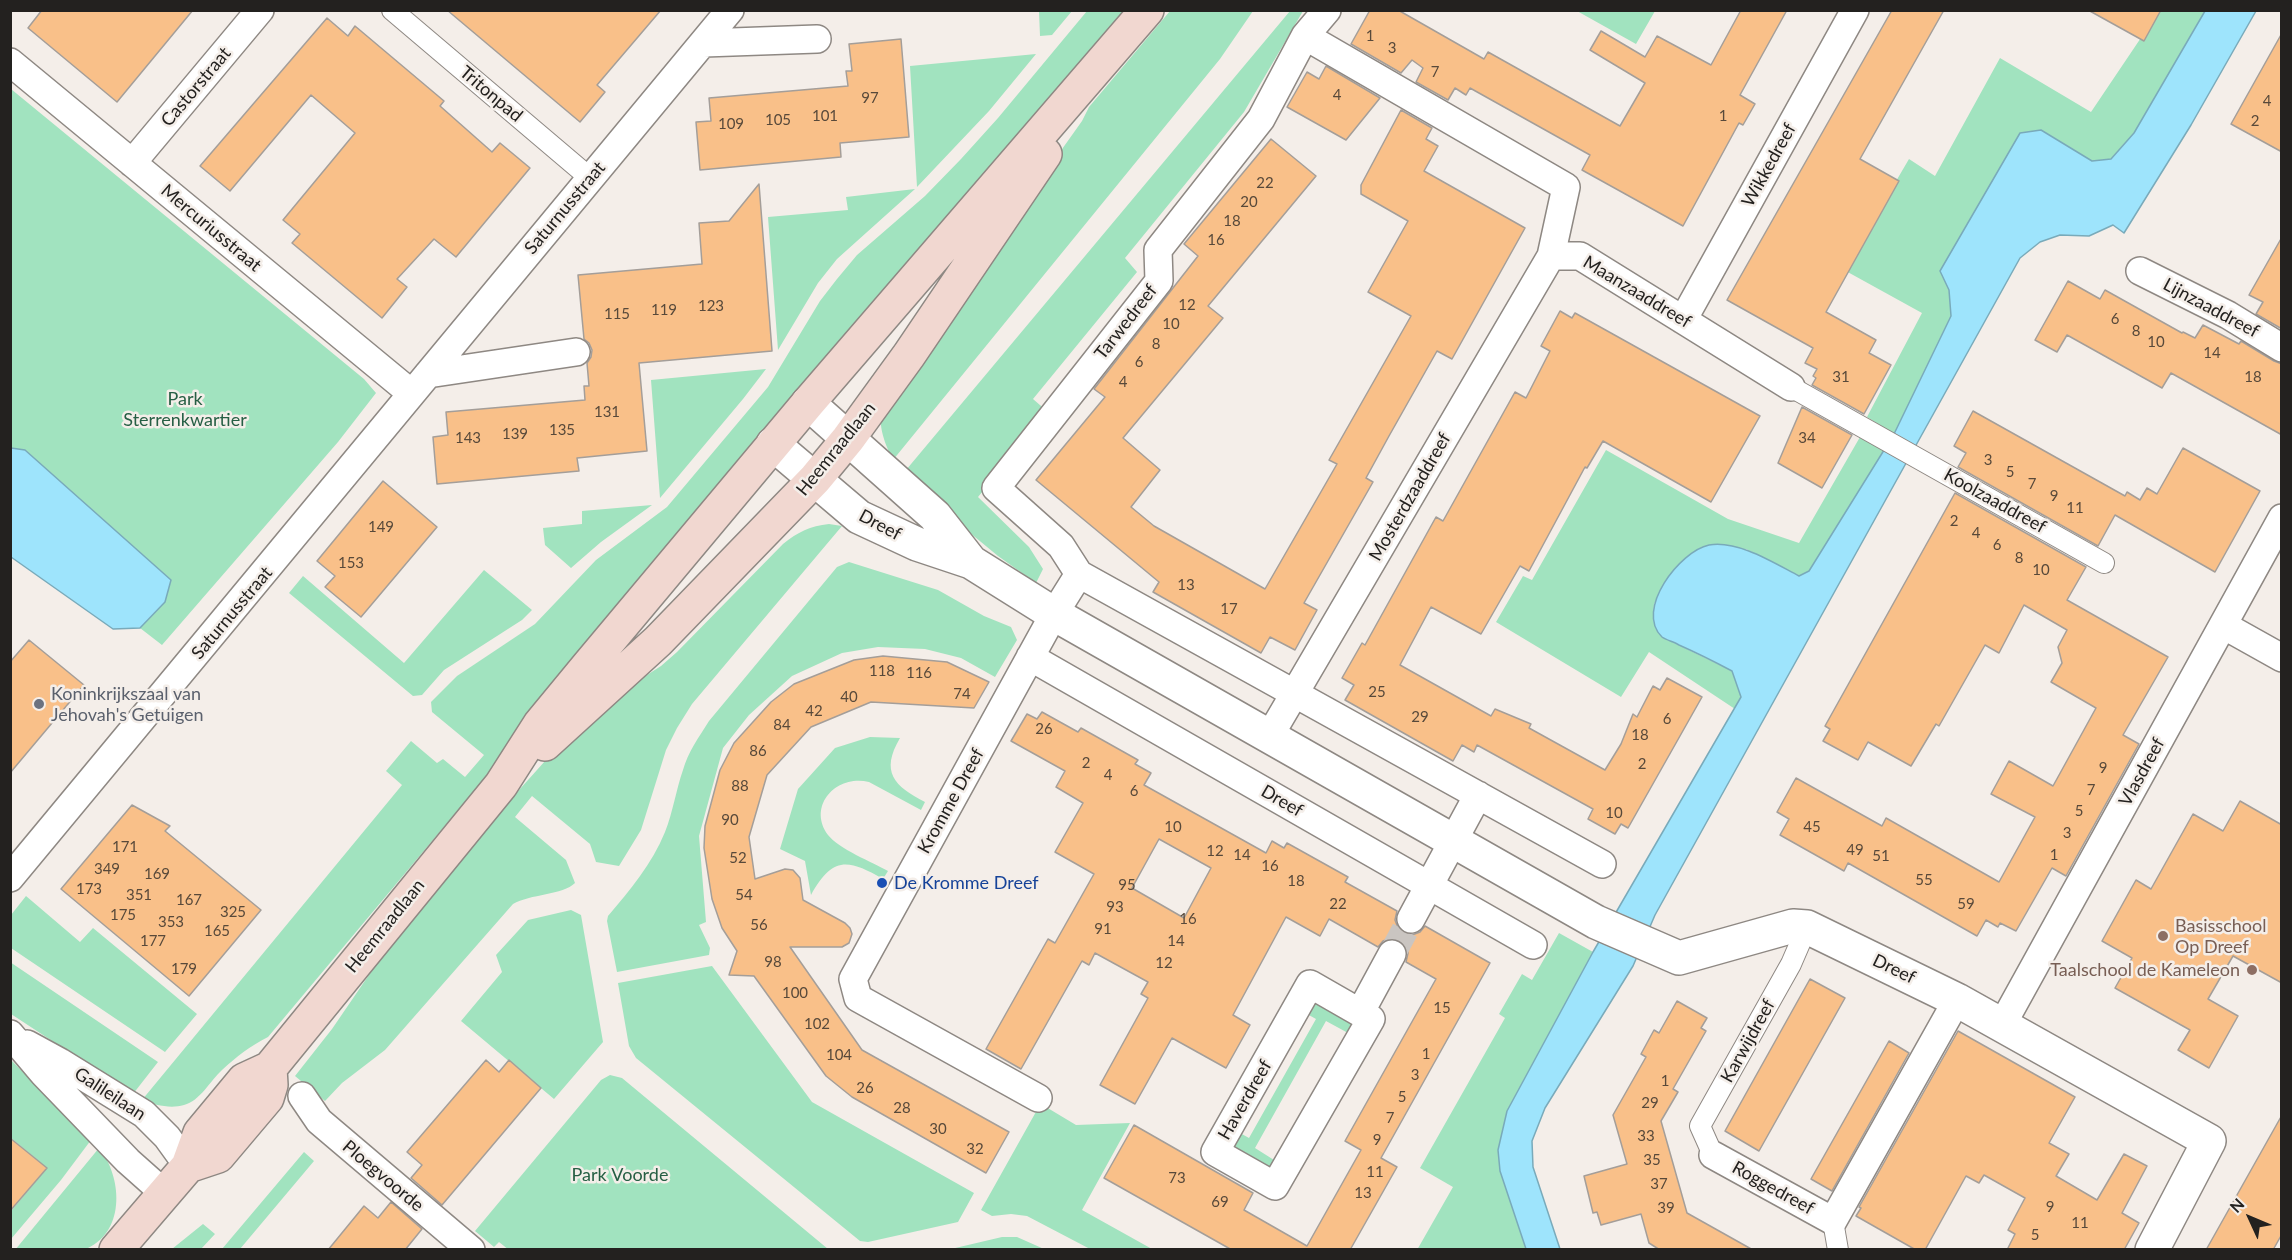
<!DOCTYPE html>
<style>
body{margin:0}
#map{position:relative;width:2292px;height:1260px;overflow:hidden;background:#f4eee9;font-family:Lato,sans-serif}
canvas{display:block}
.frame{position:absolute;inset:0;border:12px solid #23211f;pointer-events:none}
.north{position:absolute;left:2220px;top:1188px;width:60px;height:60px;-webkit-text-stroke:4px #f4eee9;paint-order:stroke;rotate:314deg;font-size:16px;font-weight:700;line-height:24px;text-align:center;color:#23211f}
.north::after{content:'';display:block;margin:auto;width:21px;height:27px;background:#23211f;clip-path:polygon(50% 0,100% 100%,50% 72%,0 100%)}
</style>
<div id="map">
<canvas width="2292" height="1260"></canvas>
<div class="frame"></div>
<div class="north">N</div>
</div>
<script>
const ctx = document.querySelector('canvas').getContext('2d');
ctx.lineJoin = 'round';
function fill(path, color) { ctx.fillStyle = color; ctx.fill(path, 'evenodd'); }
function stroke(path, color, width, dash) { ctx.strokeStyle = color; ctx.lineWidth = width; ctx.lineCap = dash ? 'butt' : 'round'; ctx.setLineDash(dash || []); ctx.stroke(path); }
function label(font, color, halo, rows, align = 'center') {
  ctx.font = font + ' Lato,sans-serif'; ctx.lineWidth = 5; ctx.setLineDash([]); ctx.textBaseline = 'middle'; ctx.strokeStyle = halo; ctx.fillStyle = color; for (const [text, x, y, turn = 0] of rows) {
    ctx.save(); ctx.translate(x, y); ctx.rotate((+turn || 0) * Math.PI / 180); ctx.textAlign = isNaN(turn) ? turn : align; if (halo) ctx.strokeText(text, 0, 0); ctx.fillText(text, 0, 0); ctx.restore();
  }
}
fill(new Path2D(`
 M1039,11V10L1072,11L1052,35L1040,36Z
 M1087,11H1127L268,1037C250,1046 236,1057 222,1070C210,1081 200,1101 184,1105C170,1109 155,1105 142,1100L402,785L386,771L411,741L437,763L443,759L465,777L484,755L432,712L431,702L457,676L535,624L596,560L667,507L768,387L820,301L837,279L857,255L925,196L961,159L998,118Z
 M1170,11H1253L1220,59L893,460C883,440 877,423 883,401L1082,121L1089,107Z
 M1290,11H1303L1244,112L1125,258L1137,272L1033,399L1048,412L978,497L1029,547L1043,569L1036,583L998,556L901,476Z
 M1577,11H1655L1636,44Z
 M2159,11H2205L2134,133L2111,159L2092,161L2041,130L1949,290L1951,316L1894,434L1867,417L1922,313L1844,270L1909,159L1935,176L2000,58L2091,112Z
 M1036,54L989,111L917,187L910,66Z
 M11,89L364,379L376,393L338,442L162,645L140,628L165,602L25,450L11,448Z
 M915,189L837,259L818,283L778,350L768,217L848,210L846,197Z
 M766,369L743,399L660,498L651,380Z
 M1860,437L1885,449L1809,571L1799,576L1746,549L1675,568L1654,604L1653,619L1662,637L1732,671L1741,697L1735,709L1649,652L1621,697L1496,622L1523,576L1532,580L1606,450L1728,519L1799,543Z
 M652,505L601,542L571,568L545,545L543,528L582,524V511Z
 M829,524L842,526L692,704L677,728L666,750L641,830L619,866L596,862L590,844L532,796L515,817L566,860L575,883C563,895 530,894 513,904L385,1050L342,1083L325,1101L295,1076L332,1029L386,950L502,809L554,751L619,693L661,666L677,652L783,544C798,532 810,526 829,524Z
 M849,562L938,590L984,616L1011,627L1017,640L995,677L961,658L925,649L878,647L842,653L792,676L749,715L723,748L699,836L706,922L699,925L710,948L709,955L617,972L607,921L608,916C630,890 652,864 665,832C673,812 676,790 683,770C688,752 699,737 709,721L837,567Z
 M484,570L532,610L522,620L444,670L422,695L413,696L289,593L303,576L404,663Z
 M870,737L900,738C880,772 894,786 925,802L921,810L869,782C836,774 807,806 828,835C839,849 872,862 888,871L883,879C847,858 832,857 811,895L805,861L780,849L798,789L835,748Z
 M26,896L80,942L93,928L197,1014L165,1052L11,948V915Z
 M571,910L581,915L603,1042L554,1099L461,1021L502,972L496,955L528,920Z
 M1559,933L1593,952L1507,1111L1500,1171L1526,1249L1417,1250L1453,1187L1420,1168L1505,1018L1499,1014L1522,974L1532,980Z
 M10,962L158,1062L133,1094L11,1014Z
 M712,966L812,1102L974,1193L958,1222L868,1242L860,1241L636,1058L629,1046L618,983Z
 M1316,999L1354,1021L1348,1033L1326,1021L1255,1148L1274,1160L1270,1168L1232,1147L1240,1133L1249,1138L1316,1019L1307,1014Z
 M11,1060L91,1140L61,1180L11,1239V1211L47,1168L11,1138Z
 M610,1075L622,1078L828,1249L509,1250L499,1242L494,1247L475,1231L601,1080Z
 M1046,1107L1076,1125L1130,1123L1082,1210L1152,1249H1090L1027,1216L1011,1214L992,1216L981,1210L1037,1110Z
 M99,1148C122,1176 126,1230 88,1248C79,1253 28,1249 15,1250Z
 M304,1152L314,1161L240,1249H222Z
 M203,1224L215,1234L201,1249H172Z
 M1002,1237H1017L1044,1249H951Z`), '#a1e3bf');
const water = new Path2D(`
 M2205,11H2256L2191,125L2124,233L2113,225L2089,236L2060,235L2040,242L2020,258L1655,915L1633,966L1545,1108L1532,1141L1533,1167L1560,1249H1526L1500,1171L1498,1150L1507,1111L1593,952L1741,697L1732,671C1715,662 1697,653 1679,645C1674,642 1666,640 1662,637C1634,610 1680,551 1709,545C1738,540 1774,563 1799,576L1809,571L1894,434L1951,316L1949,290L1940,271L2020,133L2041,130L2092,161L2111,159L2134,133Z
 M11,448L25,450L171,580L165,602L140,628L113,629L11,557Z`);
fill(water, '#9ee4fc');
stroke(water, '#79aaba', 1.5);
const building = new Path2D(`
 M42,10H193L117,102L28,28Z
 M447,10H661L597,85L605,92L580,122Z
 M1370,10H1398L1484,59L1488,52L1620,126L1645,83L1590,50L1601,31L1645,57L1657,36L1711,65L1741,10H1787L1740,95L1755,104L1743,125L1739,123L1683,226L1582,170L1590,155L1470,88L1466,95L1455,88L1448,100L1416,82L1423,68L1412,60L1401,73L1351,44Z
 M1892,10H1944L1860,159L1899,181L1826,312L1876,340L1869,353L1891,365L1864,414L1812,385L1816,378L1813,376L1817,369L1805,363L1813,348L1727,300Z
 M2088,10H2161L2144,41Z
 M327,18L348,36L355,26L444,101L440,106L492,152L500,143L530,168L456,257L434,239L397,279L407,287L382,318L292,243L300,234L283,220L355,133L311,95L230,191L200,166Z
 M2282,33V152L2231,124Z
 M901,39L909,137L840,143L841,157L700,170L696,122L711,121L709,98L848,86L846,71H852L849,44Z
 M1326,66L1380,98L1346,140L1287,107L1307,72L1319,79Z
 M1401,110L1432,128L1426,139L1438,146L1424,171L1525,228L1452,359L1437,351L1389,436L1366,478L1373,482L1304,603L1317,610L1295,650L1270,637L1261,653L1153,592L1159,582L1036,480L1105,397L1094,389L1198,256L1184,244L1271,139L1316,176L1208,306L1223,318L1123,438L1160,470L1131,507L1154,526L1265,589L1337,464L1329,460L1411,316L1368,292L1408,221L1361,194V185Z
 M759,184L772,351L639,363L647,451L577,458L579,471L437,484L433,437L448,435L446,412L585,400L584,386H589L587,363L591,357L592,350L589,343L584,339L578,275L702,264L699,223L729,221Z
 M2282,237V329L2256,314L2263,302L2249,295Z
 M2068,281L2100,299L2105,290L2182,333L2183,332L2195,338L2203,325L2239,344L2241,341L2274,361L2282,364V435L2171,373L2162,388L2067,335L2057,352L2035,340Z
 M1560,311L1572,318L1575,313L1760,416L1711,502L1603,441L1587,468L1585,467L1529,571L1520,566L1481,634L1431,607L1400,665L1491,716L1495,709L1531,724L1529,728L1605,770L1621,744L1633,714L1637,717L1653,686L1660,690L1667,678L1702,697L1628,828L1621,824L1615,834L1588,819L1593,809L1477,745L1474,752L1462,745L1453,761L1345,700L1354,685L1342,678L1362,643L1365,645L1436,517L1443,521L1515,392L1526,398L1550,351L1541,346Z
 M1802,407L1852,435L1822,488L1778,463Z
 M1973,411L2125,496L2127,492L2140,500L2147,488L2157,494L2183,448L2260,491L2215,572L2115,515L2098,546L1958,467L1966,453L1954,446Z
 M383,481L437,527L361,617L325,587L335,576L317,561Z
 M1955,493L2086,567L2067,600L2168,657L2123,735L2139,744L2066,876L2052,868L2016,931L2000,923L1998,927L1986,920L1977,936L1848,863L1844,871L1780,835L1789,819L1777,812L1796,778L1882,826L1886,818L1999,882L2035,817L1991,794L2009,761L2053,786L2096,708L2051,682L2062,663L2058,647L2067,630L2024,605L1999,653L1985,645L1939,726L1936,724L1911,766L1868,742L1858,760L1823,741L1830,729L1825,726Z
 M29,640L84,685L10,773V662Z
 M883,656L947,662L989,682L974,708L871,702L811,727L767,775L749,837L755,879L785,869L793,870L800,878L803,900L845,923L850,928L852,934L849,943L842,947H790L862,1050L1009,1132L986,1173L852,1097L826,1076L754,976L729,975L737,951L722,928L712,899L704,848L705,826L720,770L734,743L771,702L794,684L854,660Z
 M1042,712L1078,732L1081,728L1138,760L1135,764L1151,773L1144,785L1266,853L1272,841L1284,848L1287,843L1348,877L1345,882L1397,911L1395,920L1398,928L1403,933L1412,935L1420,932L1425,926L1490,963L1381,1158L1397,1167L1350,1250H1232L1104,1178L1134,1125L1253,1193L1244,1210L1307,1246L1361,1150L1345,1141L1436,979L1406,962L1408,953L1406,946L1400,940L1391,938L1383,941L1378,947L1329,919L1320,936L1286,917L1233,1015L1250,1025L1226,1068L1172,1038L1135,1104L1100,1085L1148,998L1141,994L1148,982L1095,953L1089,965L1082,961L1021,1069L986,1049L1048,939L1055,943L1094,874L1055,852L1083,803L1056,787L1065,771L1011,741L1027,714L1037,719ZM1159,839L1211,868L1184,918L1132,888Z
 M2240,801L2282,825V983L2233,956L2208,999L2238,1016L2209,1068L2178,1050L2190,1030L2115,988L2132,958L2102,941L2136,880L2151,889L2193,814L2223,831Z
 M132,805L170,826L165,831L261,910L189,996L61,889Z
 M1810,979L1845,998L1759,1151L1725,1131Z
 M1677,1001L1707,1018L1701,1028L1706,1031L1673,1089L1678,1092L1661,1121L1687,1213L1753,1250H1660L1649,1243L1641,1214L1601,1225L1597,1212L1593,1213L1584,1176L1627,1164L1613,1115L1646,1057L1641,1054L1654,1030L1659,1033Z
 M1958,1031L2075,1097L2049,1143L2069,1154L2056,1176L2097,1200L2124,1154L2147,1166L2122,1213L2139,1223L2124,1250H2007L2015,1234L2008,1230L2025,1198L1984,1175L1979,1183L1966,1176L1925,1250H1916L1856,1216L1861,1208L1859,1207Z
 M1889,1041L1909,1053L1832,1191L1811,1179Z
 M486,1060L499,1072L509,1060L541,1088L442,1205L411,1178L422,1165L407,1152Z
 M2282,1115V1234L2273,1250H2206Z
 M10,1138L47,1168L10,1211Z
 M391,1202L422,1229L405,1250H328L364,1206L378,1218Z`);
fill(building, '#f9c089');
stroke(building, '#a49e99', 1.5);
stroke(new Path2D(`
 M1392,954L1411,919`), '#cac5c1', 27, [27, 14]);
const pedestrian = new Path2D(`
 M392,10L590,178
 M1791,387L2104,563
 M1713,1155L1700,1126L1791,964L1807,927
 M1833,1221L1838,1250`);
const minor = new Path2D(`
 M1305,36L1566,187L1551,256H1580L1791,387
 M704,43L817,39
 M10,62L411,393
 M132,163L260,10
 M2140,271L2228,315L2282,348
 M1683,320L1855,10
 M428,374L576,352
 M1079,574L1602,864
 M2223,625L2282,658
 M1030,657L1533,945
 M1269,737L1551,256
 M10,878L730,10
 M1411,919L1478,795
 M1310,984L1371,1019L1275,1186L1215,1152Z
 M1360,1013L1392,954
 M2002,1025L2282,518
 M10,1034L43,1073L128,1161L164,1193
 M27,1044L60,1062L144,1114L167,1137L188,1166
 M302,1096L319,1121L471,1250
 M1038,1098L858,998L853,979L1054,614L1079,574L1061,546L996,488L1159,281L1158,250L1261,119L1305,36L1327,10
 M1713,1155L1833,1221L1957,1000`);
const tertiary = new Path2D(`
 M808,403L935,516L971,562
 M773,444L859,517L917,544L971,562L1054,614L1596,922L1679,958L1793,926L1807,927L1957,1000L2209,1141L2152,1250`);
const secondary = new Path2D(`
 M545,744L658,641L815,479L848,439L909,355L1045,154
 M188,1166L218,1156L267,1098L271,1085L270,1068
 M116,1250L188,1166L200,1133L244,1080L270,1068L501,785L540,724L587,667L808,403L1147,10`);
stroke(pedestrian, '#8e8883', 22);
stroke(minor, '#8e8883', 30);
stroke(tertiary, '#8e8883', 36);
stroke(secondary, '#8e8883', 36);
stroke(pedestrian, '#fff', 20);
stroke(minor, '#fff', 27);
stroke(tertiary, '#fff', 33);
stroke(secondary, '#f1d7d0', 33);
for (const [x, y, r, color] of [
 [39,704,6,"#6b7280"],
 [882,883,6,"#1a4fb4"],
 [2163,936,6,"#8d6e63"],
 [2252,970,6,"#8d6e63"]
]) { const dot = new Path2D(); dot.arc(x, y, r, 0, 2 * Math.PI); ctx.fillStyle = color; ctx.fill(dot); stroke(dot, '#f4eee9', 2); }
label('15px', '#58493a', null, [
 ["1",1370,36],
 ["3",1392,48],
 ["7",1435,72],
 ["4",1337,95],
 ["97",870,98],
 ["4",2267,101],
 ["101",825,116],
 ["1",1723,116],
 ["105",778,120],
 ["2",2255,121],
 ["109",731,124],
 ["22",1265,183],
 ["20",1249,202],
 ["18",1232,221],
 ["16",1216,240],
 ["12",1187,305],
 ["123",711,306],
 ["119",664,310],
 ["115",617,314],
 ["6",2115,319],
 ["10",1171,324],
 ["8",2136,331],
 ["10",2156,342],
 ["8",1156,344],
 ["14",2212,353],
 ["6",1139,362],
 ["31",1841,377],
 ["18",2253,377],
 ["4",1123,382],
 ["131",607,412],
 ["135",562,430],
 ["139",515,434],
 ["143",468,438],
 ["34",1807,438],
 ["3",1988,460],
 ["5",2010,472],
 ["7",2032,484],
 ["9",2054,496],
 ["11",2075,508],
 ["2",1954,521],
 ["149",381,527],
 ["4",1976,533],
 ["6",1997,545],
 ["8",2019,558],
 ["153",351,563],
 ["10",2041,570],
 ["13",1186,585],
 ["17",1229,609],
 ["118",882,671],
 ["116",919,673],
 ["25",1377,692],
 ["74",962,694],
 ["40",849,697],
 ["42",814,711],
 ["29",1420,717],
 ["6",1667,719],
 ["84",782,725],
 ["26",1044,729],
 ["18",1640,735],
 ["86",758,751],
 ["2",1086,763],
 ["2",1642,764],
 ["9",2103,768],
 ["4",1108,775],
 ["88",740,786],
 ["7",2091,790],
 ["6",1134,791],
 ["5",2079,811],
 ["10",1614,813],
 ["90",730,820],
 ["10",1173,827],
 ["45",1812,827],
 ["3",2067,833],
 ["171",125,847],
 ["49",1855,850],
 ["12",1215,851],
 ["14",1242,855],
 ["1",2054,855],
 ["51",1881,856],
 ["52",738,858],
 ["16",1270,866],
 ["349",107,869],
 ["169",157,874],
 ["55",1924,880],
 ["18",1296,881],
 ["95",1127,885],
 ["173",89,889],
 ["351",139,895],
 ["54",744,895],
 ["167",189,900],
 ["22",1338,904],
 ["59",1966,904],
 ["93",1115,907],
 ["325",233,912],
 ["175",123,915],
 ["16",1188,919],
 ["353",171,922],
 ["56",759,925],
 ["91",1103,929],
 ["165",217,931],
 ["177",153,941],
 ["14",1176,941],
 ["98",773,962],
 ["12",1164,963],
 ["179",184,969],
 ["100",795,993],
 ["15",1442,1008],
 ["102",817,1024],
 ["1",1426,1054],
 ["104",839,1055],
 ["3",1415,1075],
 ["1",1665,1081],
 ["26",865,1088],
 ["5",1402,1097],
 ["29",1650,1103],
 ["28",902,1108],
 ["7",1390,1118],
 ["30",938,1129],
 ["33",1646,1136],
 ["9",1377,1140],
 ["32",975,1149],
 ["35",1652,1160],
 ["11",1375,1172],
 ["73",1177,1178],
 ["37",1659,1184],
 ["13",1363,1193],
 ["69",1220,1202],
 ["9",2050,1207],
 ["39",1666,1208],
 ["11",2080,1223],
 ["5",2035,1235]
]);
label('18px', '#23211f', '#f4eee9', [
 ["Castorstraat",196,87,-50],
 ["Tritonpad",491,94,40],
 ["Wikkedreef",1769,165,-61],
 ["Saturnusstraat",565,208,-50],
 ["Mercuriusstraat",211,228,40],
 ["Maanzaaddreef",1637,292,31],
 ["Lijnzaaddreef",2211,308,28],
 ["Tarwedreef",1126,322,-52],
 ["Heemraadlaan",836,449,-51],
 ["Mosterdzaaddreef",1410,497,-60],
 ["Koolzaaddreef",1995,501,29],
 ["Dreef",880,525,28],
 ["Saturnusstraat",232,613,-50],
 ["Vlasdreef",2142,772,-61],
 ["Kromme Dreef",951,801,-61],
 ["Dreef",1282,801,30],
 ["Heemraadlaan",385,926,-51],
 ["Dreef",1894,969,26],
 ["Karwijdreef",1748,1041,-61],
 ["Galileilaan",110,1094,33],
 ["Haverdreef",1245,1100,-60],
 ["Ploegvoorde",383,1176,40],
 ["Roggedreef",1773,1188,29]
]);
label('18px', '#265f44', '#f4eee9', [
 ["Park",185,399],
 ["Sterrenkwartier",185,420],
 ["Park Voorde",620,1175]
]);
label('18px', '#5b616d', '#f4eee9', [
 ["Koninkrijkszaal van",51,694],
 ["Jehovah's Getuigen",51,715]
], 'left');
label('18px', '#164399', '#f4eee9', [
 ["De Kromme Dreef",894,883]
], 'left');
label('18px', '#785e54', '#f4eee9', [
 ["Basisschool",2175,926],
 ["Op Dreef",2175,947],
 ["Taalschool de Kameleon",2240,970,"right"]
], 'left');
</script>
